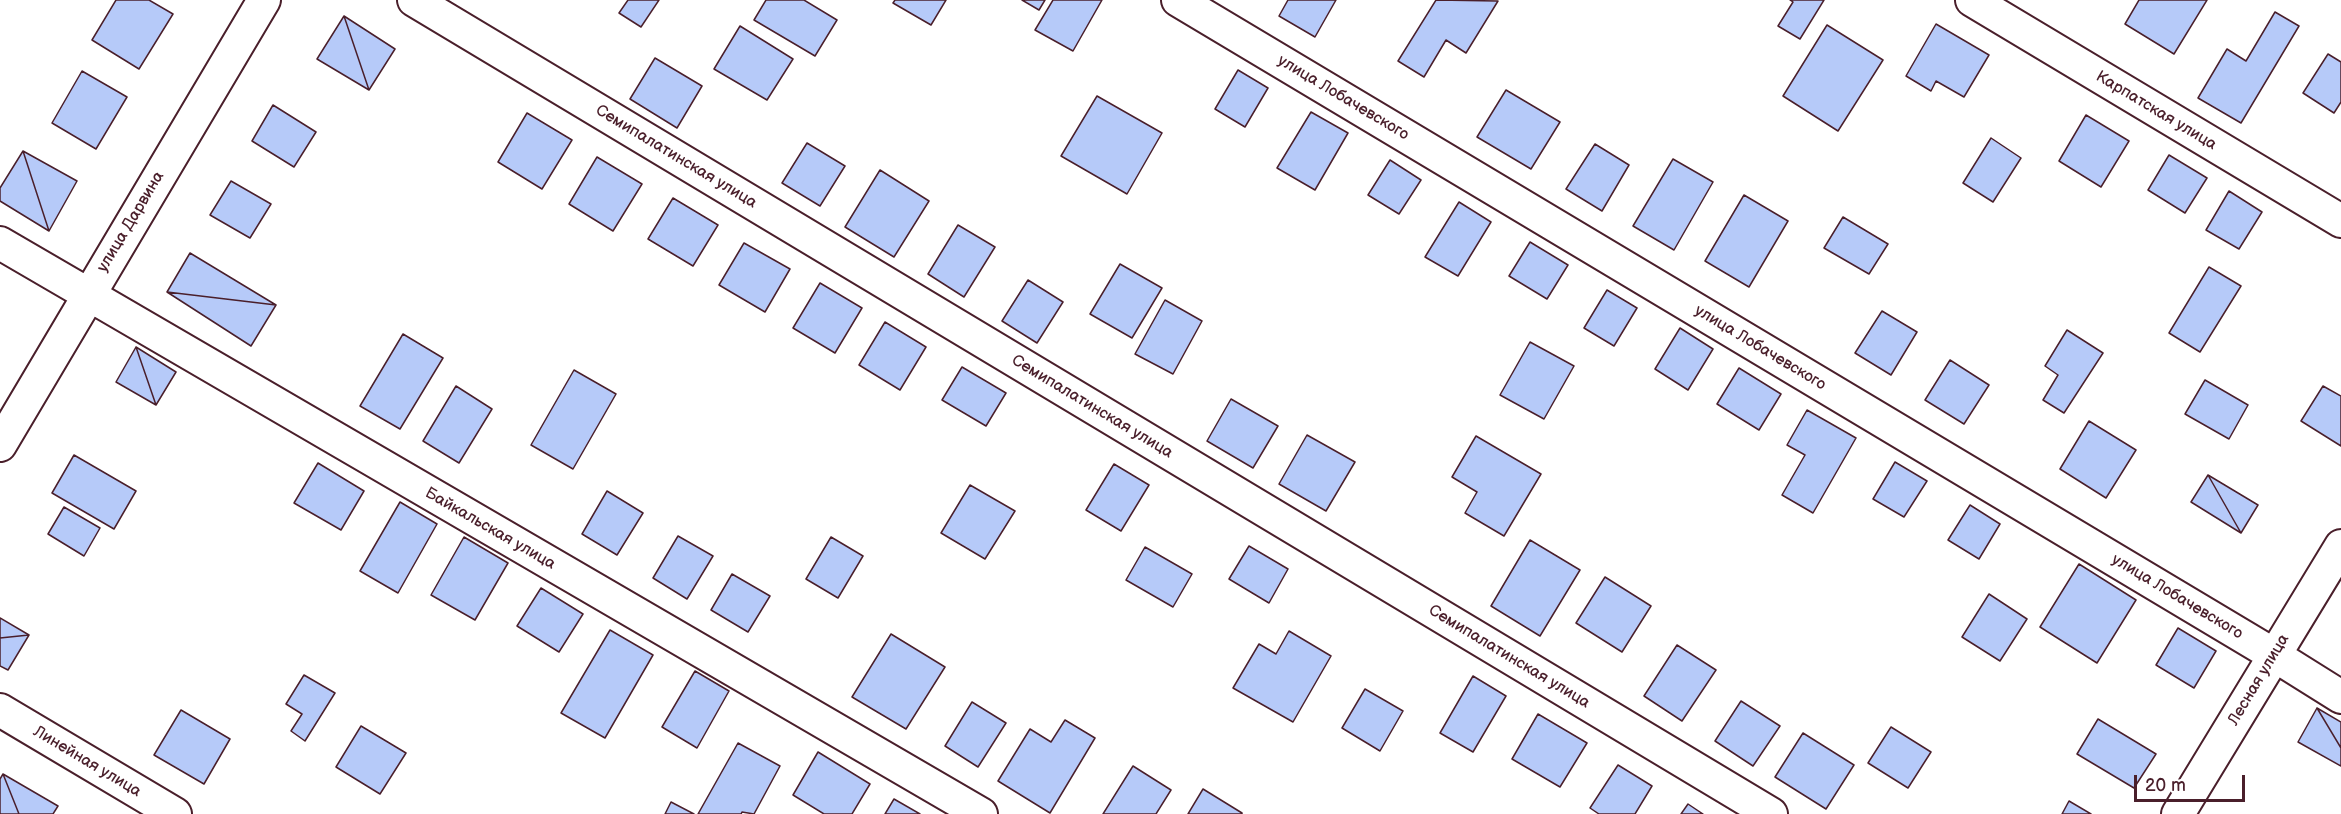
<!DOCTYPE html>
<meta charset="utf-8">
<style>
body{margin:0}
#map{position:relative;width:2341px;height:814px;overflow:hidden;background:#fff;font-family:"Balsamiq Sans",sans-serif}
canvas{display:block}
.scale{position:absolute;left:2134px;top:775px;width:111px;height:27px;box-sizing:border-box;border:3px solid #4a1f2b;border-top:0;padding-left:8px;font-size:18px;line-height:21px;white-space:nowrap;color:#4a1f2b;-webkit-text-stroke:4px #fff;paint-order:stroke}
</style>
<div id="map">
<canvas width="2341" height="814"></canvas>
<div class="scale">20 m</div>
</div>
<script>
const ctx = document.querySelector('canvas').getContext('2d');
ctx.lineJoin = 'round';
function fill(path, color) { ctx.fillStyle = color; ctx.fill(path, 'evenodd'); }
function stroke(path, color, width, dash) { ctx.strokeStyle = color; ctx.lineWidth = width; ctx.lineCap = dash ? 'butt' : 'round'; ctx.setLineDash(dash || []); ctx.stroke(path); }
function label(font, color, halo, rows, align = 'center') {
  ctx.font = font + ' "Balsamiq Sans",sans-serif'; ctx.lineWidth = 4.5; ctx.setLineDash([]); ctx.textBaseline = 'middle'; ctx.strokeStyle = halo; ctx.fillStyle = color; for (const [text, x, y, turn = 0] of rows) {
    ctx.save(); ctx.translate(x, y); ctx.rotate((+turn || 0) * Math.PI / 180); ctx.textAlign = isNaN(turn) ? turn : align; if (halo) ctx.strokeText(text, 0, 0); ctx.fillText(text, 0, 0); ctx.restore();
  }
}
const building = new Path2D(`
 M116,0H149L173,14L139,69L92,40Z
 M628,0H659L641,27L619,13Z
 M766,0H804L837,20L815,56L754,20Z
 M895,0H946L931,25L893,3Z
 M1022,0H1045L1039,10Z
 M1053,0H1102L1073,51L1035,30Z
 M1288,0H1336L1315,37L1279,16Z
 M1436,0L1498,1L1466,53L1446,40L1424,77L1398,61Z
 M1790,0H1824L1800,39L1778,26L1793,2Z
 M2139,0H2207L2174,54L2125,24Z
 M2275,12L2299,26L2241,123L2198,98L2227,49L2246,61Z
 M344,16L395,49L369,90Z
 M344,16L369,90L317,59Z
 M1936,24L1989,55L1964,97L1936,81L1931,91L1906,76Z
 M1827,25L1883,60L1838,131L1783,96Z
 M740,26L793,59L767,100L714,69Z
 M2328,54L2341,62V102L2334,113L2303,93Z
 M655,58L702,86L677,128L630,99Z
 M1238,70L1268,88L1245,127L1215,109Z
 M82,71L127,97L96,149L52,123Z
 M1506,90L1560,122L1531,169L1477,137Z
 M1097,96L1162,133L1127,194L1061,156Z
 M273,105L316,132L294,167L252,141Z
 M1311,112L1348,133L1315,190L1277,168Z
 M527,113L572,140L542,189L498,162Z
 M2086,115L2129,141L2101,187L2059,161Z
 M1991,138L2021,158L1993,202L1963,183Z
 M807,143L845,166L820,206L782,183Z
 M1595,144L1629,165L1602,211L1566,189Z
 M23,151L77,181L49,231Z
 M23,151L49,231L0,201V188Z
 M2169,155L2207,178L2185,213L2148,190Z
 M597,157L642,184L613,231L569,204Z
 M1673,159L1713,182L1674,250L1633,226Z
 M1390,160L1421,180L1399,214L1368,195Z
 M880,170L929,201L894,257L845,227Z
 M231,181L271,204L250,238L210,215Z
 M2229,191L2262,212L2239,249L2206,230Z
 M1744,195L1788,221L1749,287L1705,261Z
 M673,198L718,225L693,266L648,239Z
 M1459,202L1491,222L1458,276L1425,257Z
 M1843,217L1888,244L1869,274L1824,248Z
 M958,225L995,247L964,297L928,274Z
 M1530,242L1568,265L1547,299L1509,276Z
 M744,243L790,269L765,312L719,285Z
 M190,253L276,305L167,292Z
 M1120,264L1162,288L1132,338L1090,314Z
 M2209,267L2241,286L2200,352L2169,333Z
 M1028,280L1063,302L1037,343L1002,321Z
 M820,283L862,308L835,353L793,328Z
 M1607,290L1637,308L1614,346L1584,328Z
 M167,292L276,305L251,346Z
 M1165,300L1202,321L1173,374L1135,354Z
 M1882,311L1917,332L1891,375L1855,353Z
 M885,322L926,347L900,390L859,365Z
 M1680,328L1713,349L1688,390L1655,369Z
 M2067,330L2103,353L2064,413L2043,400L2058,375L2045,366Z
 M403,334L443,358L400,429L360,406Z
 M1530,342L1574,366L1544,419L1500,395Z
 M136,347L176,372L156,405Z
 M136,347L156,405L116,382Z
 M1950,360L1989,385L1964,424L1925,400Z
 M962,367L1006,393L986,426L942,400Z
 M1739,368L1781,394L1759,430L1717,404Z
 M574,370L616,394L573,469L531,445Z
 M2205,380L2248,405L2229,439L2185,414Z
 M456,386L492,409L459,463L423,441Z
 M2323,386L2341,396V446L2301,421Z
 M1231,399L1278,426L1253,468L1207,441Z
 M1807,410L1856,438L1813,513L1782,495L1805,455L1787,445Z
 M2089,421L2136,450L2106,498L2060,469Z
 M1307,435L1355,462L1326,511L1279,484Z
 M1476,436L1541,474L1504,536L1465,513L1477,492L1452,477Z
 M74,455L136,491L114,529L52,493Z
 M1895,462L1927,481L1904,517L1873,499Z
 M318,463L364,491L341,530L294,503Z
 M1114,464L1149,485L1121,531L1086,510Z
 M2208,475L2258,505L2241,533Z
 M2208,475L2241,533L2191,502Z
 M970,485L1015,511L985,559L941,533Z
 M607,491L643,513L617,555L582,534Z
 M400,502L437,524L398,593L360,571Z
 M1970,505L2000,524L1979,559L1948,540Z
 M64,507L100,528L84,556L48,534Z
 M678,536L713,556L687,599L653,578Z
 M464,537L508,563L475,620L431,595Z
 M831,537L863,556L838,598L806,579Z
 M1530,540L1580,570L1540,636L1491,606Z
 M1249,546L1288,569L1269,603L1229,579Z
 M1145,547L1192,574L1173,607L1126,580Z
 M2079,564L2136,600L2097,663L2040,627Z
 M732,574L770,596L748,632L711,610Z
 M1605,577L1651,606L1622,652L1576,623Z
 M541,588L583,614L559,652L517,626Z
 M1989,594L2027,619L2000,661L1962,637Z
 M0,618L29,635L0,638Z
 M2178,628L2216,651L2194,688L2156,665Z
 M610,630L653,655L605,738L561,713Z
 M1289,631L1331,656L1293,722L1233,688L1259,644L1276,654Z
 M891,634L945,667L906,729L852,697Z
 M29,635L8,670L0,666V638Z
 M1677,645L1716,670L1682,721L1644,696Z
 M695,671L729,691L697,748L662,727Z
 M304,675L335,693L305,741L291,731L302,714L286,704Z
 M1473,676L1506,696L1473,752L1440,733Z
 M1365,689L1403,711L1380,751L1342,728Z
 M1741,701L1780,726L1753,766L1715,741Z
 M972,702L1006,723L978,767L945,746Z
 M2317,708L2341,722V748Z
 M2317,708L2341,748V766L2298,742Z
 M181,710L230,739L204,784L154,755Z
 M1538,714L1587,743L1560,787L1512,759Z
 M2098,719L2156,754L2134,788L2077,754Z
 M1065,720L1095,738L1050,813L998,781L1030,729L1051,742Z
 M361,726L406,753L380,794L336,767Z
 M1891,727L1931,752L1908,788L1868,763Z
 M1803,733L1854,765L1826,809L1775,777Z
 M738,743L780,766L754,814L742,812L741,814H698Z
 M818,752L870,784L852,814H824L793,795Z
 M1618,765L1652,786L1635,814H1599L1590,808Z
 M1133,766L1171,790L1156,814H1103Z
 M3,774L58,806L53,814H19Z
 M3,774L19,814H0V779Z
 M1203,789L1242,813V814H1188Z
 M894,799L920,814H885Z
 M2069,801L2091,814H2062Z
 M671,802L694,814H665Z
 M1688,804L1703,814H1681Z`);
fill(building, '#b6caf9');
stroke(building, '#4a1f2b', 1.5);
const street = new Path2D(`
 M414,0L1771,814
 M1178,0L2274,655L2341,697
 M1972,0L2341,221
 M0,243L981,814
 M0,445L264,0
 M0,710L175,814
 M2178,814L2341,546`);
stroke(street, '#4a1f2b', 36);
stroke(street, '#fff', 32);
label('16px', '#4a1f2b', '#fff', [
 ["улица Лобачевского",1343,98,31],
 ["Карпатская улица",2156,111,31],
 ["Семипалатинская улица",676,157,31],
 ["улица Дарвина",131,222,-59],
 ["улица Лобачевского",1760,348,31],
 ["Семипалатинская улица",1092,407,31],
 ["Байкальская улица",490,529,30],
 ["улица Лобачевского",2177,597,31],
 ["Семипалатинская улица",1509,657,31],
 ["Лесная улица",2259,680,-59],
 ["Линейная улица",87,762,31]
]);
</script>
